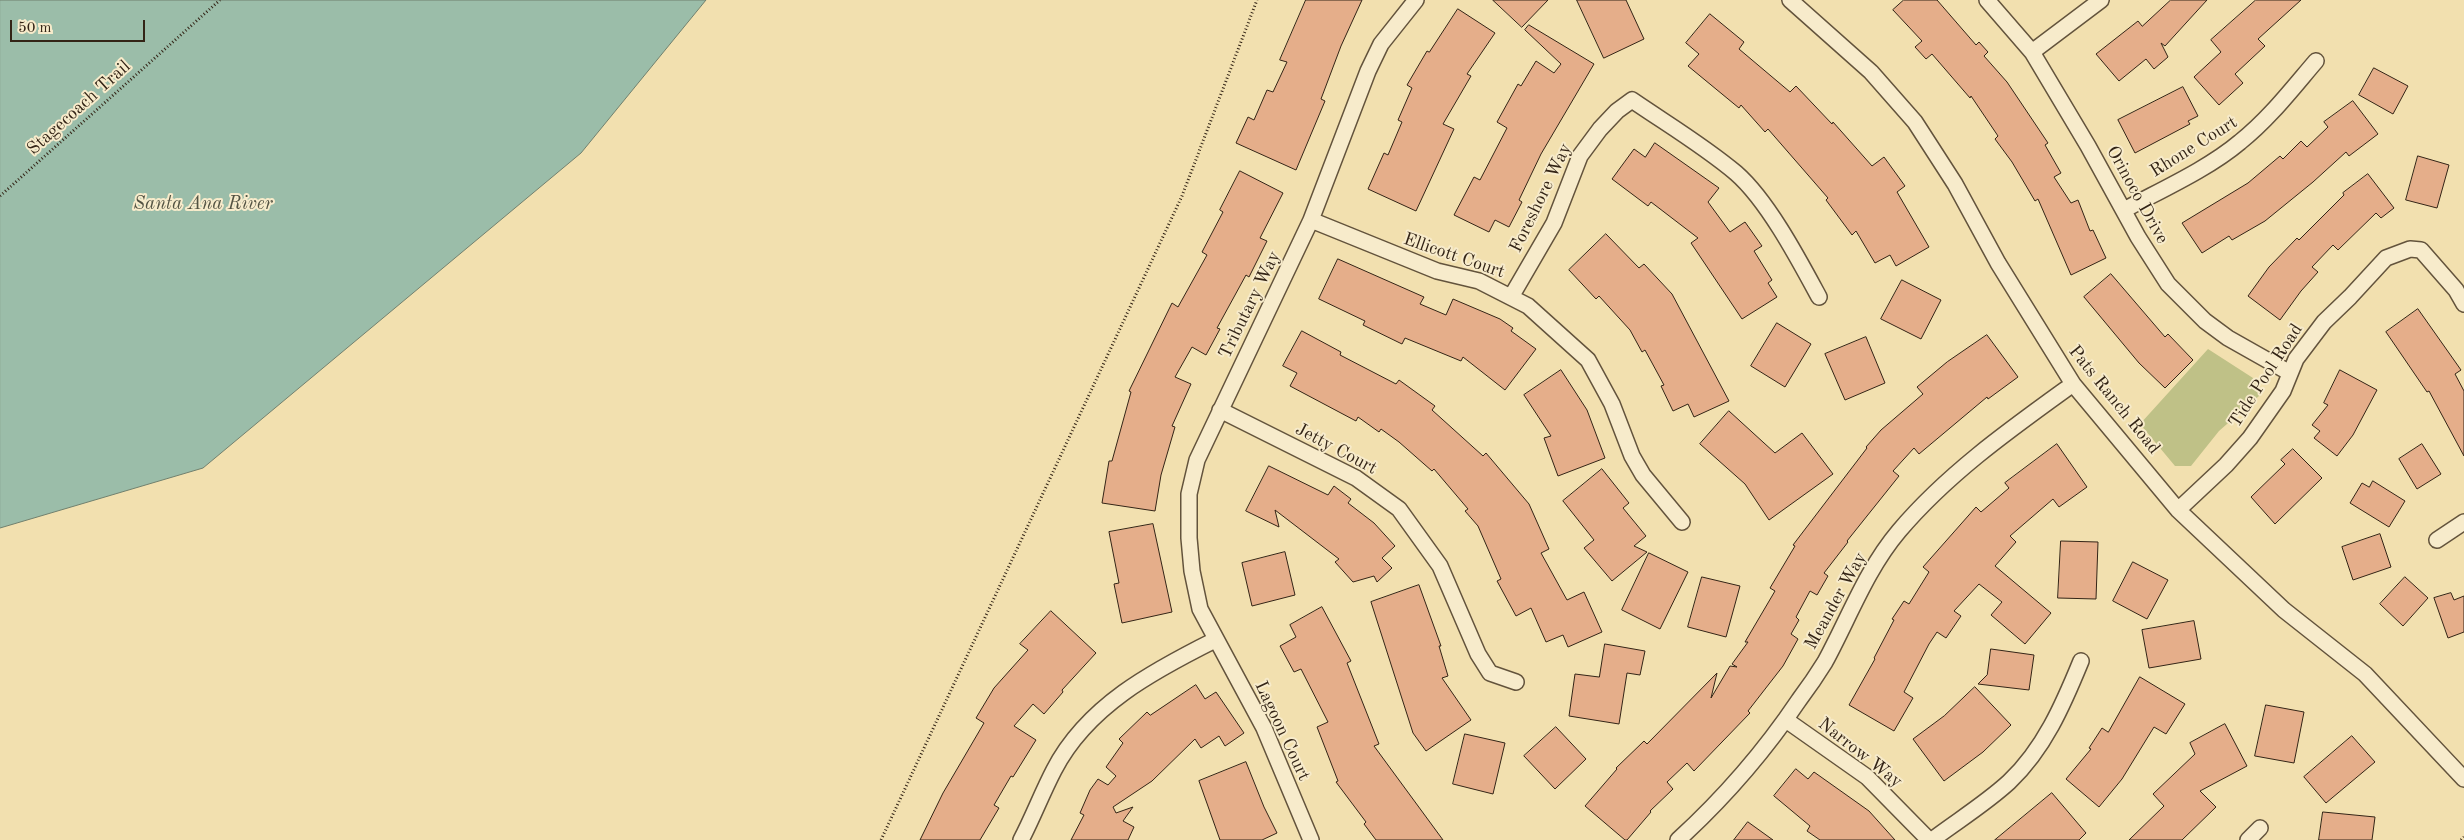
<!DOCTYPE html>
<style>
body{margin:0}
#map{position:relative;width:2464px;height:840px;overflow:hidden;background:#f2e0af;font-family:"Old Standard TT",serif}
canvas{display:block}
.scale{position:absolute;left:10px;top:20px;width:135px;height:22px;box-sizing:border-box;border:2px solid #332416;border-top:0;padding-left:6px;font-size:15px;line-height:18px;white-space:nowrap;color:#332416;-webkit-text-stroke:4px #f7ebcb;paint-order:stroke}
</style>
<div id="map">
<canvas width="2464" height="840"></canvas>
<div class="scale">50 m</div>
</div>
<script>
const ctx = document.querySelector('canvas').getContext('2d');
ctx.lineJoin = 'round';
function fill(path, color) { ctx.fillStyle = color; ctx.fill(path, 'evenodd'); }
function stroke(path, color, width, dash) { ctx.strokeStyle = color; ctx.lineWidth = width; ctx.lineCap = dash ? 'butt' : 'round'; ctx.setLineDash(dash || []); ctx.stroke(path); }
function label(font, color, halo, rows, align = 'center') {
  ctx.font = font + ' "Old Standard TT",serif'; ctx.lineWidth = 4; ctx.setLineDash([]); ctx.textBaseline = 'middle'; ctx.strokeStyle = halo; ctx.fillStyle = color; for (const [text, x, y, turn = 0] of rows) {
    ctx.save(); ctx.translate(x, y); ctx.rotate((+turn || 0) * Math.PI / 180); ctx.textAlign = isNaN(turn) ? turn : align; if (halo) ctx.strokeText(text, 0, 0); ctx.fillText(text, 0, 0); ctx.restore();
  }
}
fill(new Path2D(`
 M2208,349L2253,378L2259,396L2219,431L2191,466H2175L2140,424Z`), '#bfc187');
const water = new Path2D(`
 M0,0H706L581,153L203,468L0,528Z`);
fill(water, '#9bbda9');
stroke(water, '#71806e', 1);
const building = new Path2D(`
 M1306,0H1362L1341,46L1321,99L1325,101L1296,170L1236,143L1248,117L1254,120L1267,90L1273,92L1287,62L1280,60Z
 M1493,0H1548L1522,27Z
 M1577,0H1626L1644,39L1604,58Z
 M1904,0H1937L1976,45L1979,42L1988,52L1984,56L2007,82L2048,143L2045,145L2061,173L2054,177L2071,203L2078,200L2090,231L2093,230L2106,258L2071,275L2038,199L2035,201L2012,162L1995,139L1998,136L1971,96L1970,98L1932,54L1926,59L1915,47L1922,41L1893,10Z
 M2171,0H2207L2165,46L2161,43L2168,57L2154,69L2146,59L2119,81L2096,54L2138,21L2142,26Z
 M2256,0H2301L2258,39L2265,46L2235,74L2243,83L2219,105L2194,77L2221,52L2211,40Z
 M1458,9L1495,33L1467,74L1471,76L1443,124L1454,129L1416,211L1368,189L1384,153L1388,155L1402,122L1398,120L1412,88L1407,85L1427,51L1429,52Z
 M1710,14L1744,42L1739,49L1790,92L1796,86L1832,124L1833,122L1872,166L1884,157L1905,186L1897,192L1929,247L1896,266L1890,255L1875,263L1856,231L1852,235L1826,200L1828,198L1768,129L1765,132L1741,105L1739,108L1688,66L1699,54L1686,43Z
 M1529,25L1594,64L1541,154L1519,200L1522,202L1509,227L1495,220L1489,232L1454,215L1474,177L1480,180L1507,128L1497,122L1518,84L1521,86L1536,61L1554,73L1561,64L1525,30Z
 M2374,68L2408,86L2393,114L2359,95Z
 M2183,87L2198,116L2188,121L2190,124L2135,153L2118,120Z
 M2353,101L2378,134L2349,156L2346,152L2313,182L2265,221L2232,240L2229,236L2202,253L2182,223L2248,183L2280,156L2283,159L2301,141L2307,147L2328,127L2324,122Z
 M1655,143L1719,188L1708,202L1730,232L1745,222L1762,246L1754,251L1772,280L1768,283L1777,297L1742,319L1691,243L1698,238L1651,202L1648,206L1612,179L1634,149L1645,157Z
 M2418,156L2449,165L2437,208L2406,200Z
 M1240,171L1283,193L1260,238L1267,241L1249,277L1246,275L1217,328L1220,329L1206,355L1192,347L1175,377L1191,384L1172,426L1175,427L1161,475L1155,511L1102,503L1109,461H1112L1131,392L1129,391L1172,303L1178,307L1207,255L1202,252L1223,212L1220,210Z
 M2368,174L2394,208L2381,218L2376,213L2338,250L2333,245L2312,267L2318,272L2301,291L2280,320L2248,296L2269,267L2297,238L2299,240L2344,195L2343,193Z
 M1606,234L1639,268L1644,264L1672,294L1729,401L1694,417L1688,404L1673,411L1661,386L1664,385L1645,350L1642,352L1630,330L1599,296L1596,299L1569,270Z
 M1338,259L1424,297L1420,304L1446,315L1453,299L1500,319L1513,328L1511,331L1536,349L1505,390L1463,357L1461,361L1405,338L1402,344L1363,325L1365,321L1319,299Z
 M2111,274L2165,337L2168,334L2193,360L2165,388L2139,363L2084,297Z
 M1902,280L1941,300L1921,339L1881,319Z
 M2418,309L2461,370L2455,374L2464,391V456L2429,391L2427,392L2386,332Z
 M1777,323L1811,344L1785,387L1751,366Z
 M1302,331L1341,352L1340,355L1396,384L1399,380L1435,406L1432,410L1483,456L1486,453L1529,504L1549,549L1541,553L1567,600L1584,592L1602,632L1568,647L1563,635L1546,642L1531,608L1516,616L1497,581L1501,579L1478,526L1465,511L1468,509L1434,469L1432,471L1399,442L1381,429L1379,432L1358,417L1356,421L1290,386L1297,373L1283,366Z
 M1987,335L2018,377L1988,399L1987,397L1919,454L1914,448L1893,471L1899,476L1847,541L1848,542L1824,573L1828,576L1817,595L1810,591L1796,617L1799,620L1791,634L1798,639L1783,666L1748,711L1750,713L1694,771L1687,763L1667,782L1673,789L1650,811L1651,812L1627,840H1625L1585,806L1617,769L1616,768L1644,741L1647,744L1717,673L1711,698L1730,666L1737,667L1732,664L1748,642H1745L1775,591L1770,588L1795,546L1793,545L1867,448L1866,447L1881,430L1923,394L1917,387L1947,362Z
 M1866,337L1885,383L1845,400L1825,354Z
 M1561,370L1587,410L1605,458L1558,476L1544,438L1551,436L1524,395Z
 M2340,370L2377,390L2353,435L2337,456L2314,438L2320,431L2312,425L2328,405L2324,403Z
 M1729,411L1775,453L1802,433L1833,474L1769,520L1745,484L1700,444Z
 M2057,444L2087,487L2059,507L2053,499L2010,536L2016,542L1995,566L2051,613L2025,644L1991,615L2002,602L1979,584L1954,611L1961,616L1946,638L1937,632L1929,644L1904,692L1913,698L1894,731L1849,705L1875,659L1874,658L1894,620L1892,619L1904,601L1909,604L1929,572L1923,567L1976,507L1981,512L2009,488L2005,483Z
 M2422,444L2441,474L2417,489L2399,459Z
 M2293,449L2322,478L2275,524L2251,497L2285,464L2281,460Z
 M1269,466L1328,495L1334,486L1351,499L1348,503L1374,523L1395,546L1382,558L1392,568L1377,582L1374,576L1353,582L1335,562L1339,559L1275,510L1279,527L1246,511Z
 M1602,469L1629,503L1623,508L1646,536L1634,546L1647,552L1612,581L1584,548L1594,540L1563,501Z
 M2373,481L2405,501L2389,527L2350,503L2362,483L2369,487Z
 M1153,524L1172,612L1122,623L1114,584L1119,583L1109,532Z
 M2380,534L2391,567L2353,580L2342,547Z
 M2061,541L2098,542L2096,599L2058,598Z
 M1285,552L1295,595L1252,606L1242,563Z
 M1649,553L1688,572L1660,629L1622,610Z
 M2133,562L2168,580L2147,619L2113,601Z
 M1702,577L1740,586L1726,637L1688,627Z
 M2405,577L2428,598L2403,626L2380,604Z
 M1419,585L1441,646H1439L1448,676L1442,678L1471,720L1426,751L1413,733L1371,602Z
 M2451,593L2454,600L2464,596V632L2448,638L2434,598Z
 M1322,607L1351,661L1347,663L1379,744L1374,746L1443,840H1376L1364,824L1366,822L1336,782L1338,781L1317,727L1328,722L1301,669L1294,672L1280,646L1296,637L1290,625Z
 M1051,611L1096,653L1062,690L1063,692L1044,714L1033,704L1014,726L1036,740L1013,777L1011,776L994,805L999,808L980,840H920L943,793L984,723L976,718L994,688L1028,650L1020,644Z
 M2194,621L2201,659L2149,668L2142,630Z
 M1605,644L1645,651L1640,675L1627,673L1619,724L1569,716L1575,674L1599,677Z
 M1991,649L2034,655L2029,690L1978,684L1987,675Z
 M2140,677L2185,704L2166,734L2154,727L2122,779L2099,807L2066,779L2091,749L2089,748L2102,728L2108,732Z
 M1196,685L1205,699L1216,692L1244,733L1225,746L1219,736L1201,748L1195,739L1152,781L1113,807L1116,813L1133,807L1123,821L1134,827L1128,840H1071L1084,815L1080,813L1090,790L1098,779L1108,785L1116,776L1106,767L1123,743L1119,739L1147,712L1150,715Z
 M1975,687L2011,725L1983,752L1944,781L1913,739L1944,716Z
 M2266,705L2304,712L2294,763L2255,756Z
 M2225,724L2247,766L2200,791L2216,807L2182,840H2129L2164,806L2153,794L2195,754L2190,743Z
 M1556,727L1586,759L1555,789L1524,756Z
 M1465,734L1505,743L1493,794L1453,784Z
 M2352,736L2375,762L2326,803L2304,777Z
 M1246,762L1264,807L1277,833L1262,840H1220L1199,781Z
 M1796,769L1808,779L1814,772L1869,811L1895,840H1820L1807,831L1810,826L1774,796Z
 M2052,793L2086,833L2079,840H1995Z
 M2323,812L2375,817L2372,840H2319Z
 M1748,822L1773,840H1734Z`);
fill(building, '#e5ae8a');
stroke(building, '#332416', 1);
const minor = new Path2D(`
 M1790,0L1871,72L1915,122L1955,184L1998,263L2073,384L2178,510L2284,610L2365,674L2464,779
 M1987,0L2032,52L2088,146L2138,237L2168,284L2205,321L2228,338L2290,373
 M2032,52L2101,0
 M2124,210C2161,190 2208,169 2240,142C2269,119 2292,89 2316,61
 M1311,220L1437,271L1479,281L1528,306L1588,360L1612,404L1632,456L1643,475L1682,522
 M1511,297L1554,223L1580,156L1600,129L1617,111L1632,100C1667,124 1704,146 1736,173C1768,201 1799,260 1819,297
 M1220,410L1356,478L1399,509L1440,566L1478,654L1490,673L1516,682
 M2178,510L2226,465L2250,438L2283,391L2296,359L2324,322L2350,297L2386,258L2410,249L2421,250L2456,290L2464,304
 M2437,540L2464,522
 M1786,720L1867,777L1929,840
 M1021,840C1033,817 1042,793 1054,770C1087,706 1153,671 1215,640
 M1311,840L1264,728L1200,609L1192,571L1189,538V494L1197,460L1311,220L1368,71L1381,44L1416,0
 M1678,840C1724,798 1764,752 1799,700C1808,688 1817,675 1825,662C1849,618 1866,570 1899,531C1948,473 2012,428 2073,384
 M1932,840C1957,821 1985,804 2009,782C2044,749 2063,705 2081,661
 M2248,840L2260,828`);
stroke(minor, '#63533c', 18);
stroke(new Path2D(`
 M0,196L220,0
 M881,840L1182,196L1257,0
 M2461,840L2464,837`), '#332416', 3, [1, 2.5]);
stroke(minor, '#f7ebcb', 15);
label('18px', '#332416', '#f7ebcb', [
 ["Stagecoach Trail",79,108,-42],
 ["Rhone Court",2194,147,-32],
 ["Orinoco Drive",2137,195,61],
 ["Foreshore Way",1541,198,-64],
 ["Ellicott Court",1454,256,19],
 ["Tributary Way",1250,305,-64],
 ["Tide Pool Road",2266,376,-57],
 ["Pats Ranch Road",2114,400,51],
 ["Jetty Court",1336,449,28],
 ["Meander Way",1836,601,-61],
 ["Lagoon Court",1282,731,65],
 ["Narrow Way",1860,753,38]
]);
label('italic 19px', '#525242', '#f7ebcb', [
 ["Santa Ana River",203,204]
]);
</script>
